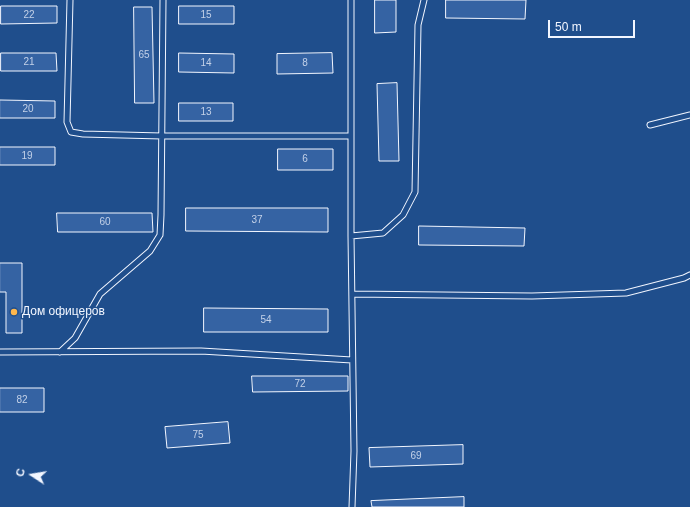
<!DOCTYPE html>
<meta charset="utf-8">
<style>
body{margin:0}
#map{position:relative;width:690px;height:507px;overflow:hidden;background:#1f4e8c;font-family:Helvetica,sans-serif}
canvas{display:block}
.north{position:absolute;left:12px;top:455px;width:40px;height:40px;-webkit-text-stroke:3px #1f4e8c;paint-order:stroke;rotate:282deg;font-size:11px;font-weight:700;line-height:16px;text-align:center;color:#f2f6ff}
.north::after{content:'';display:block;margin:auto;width:14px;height:18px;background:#f2f6ff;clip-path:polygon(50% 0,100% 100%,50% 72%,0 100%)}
.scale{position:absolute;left:548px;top:20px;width:87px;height:18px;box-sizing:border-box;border:2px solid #f2f6ff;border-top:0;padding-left:5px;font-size:12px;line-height:14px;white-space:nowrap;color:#f2f6ff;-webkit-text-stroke:3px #1f4e8c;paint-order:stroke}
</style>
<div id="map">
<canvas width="690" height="507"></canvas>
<div class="north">С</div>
<div class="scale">50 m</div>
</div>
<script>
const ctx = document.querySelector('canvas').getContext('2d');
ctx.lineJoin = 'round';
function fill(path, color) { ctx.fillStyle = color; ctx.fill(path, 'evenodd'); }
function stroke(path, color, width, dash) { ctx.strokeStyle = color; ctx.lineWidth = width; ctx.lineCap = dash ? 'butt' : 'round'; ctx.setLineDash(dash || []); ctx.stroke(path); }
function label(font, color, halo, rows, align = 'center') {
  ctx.font = font + ' Helvetica,sans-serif'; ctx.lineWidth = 3; ctx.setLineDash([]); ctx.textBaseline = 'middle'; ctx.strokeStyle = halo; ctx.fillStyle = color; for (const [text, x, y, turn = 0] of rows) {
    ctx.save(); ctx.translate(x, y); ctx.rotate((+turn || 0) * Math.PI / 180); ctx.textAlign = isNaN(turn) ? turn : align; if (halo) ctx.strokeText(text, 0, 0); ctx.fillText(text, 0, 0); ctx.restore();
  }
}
const building = new Path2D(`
 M375,0H396V32L375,33Z
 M446,0H526L525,19L446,18Z
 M1,6H57V23L1,24Z
 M179,6H234V24H179Z
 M134,7H152L154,103H135Z
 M1,53H56L57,71H1Z
 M179,53L234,54V73L179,72Z
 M332,53L333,73L277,74V54Z
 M397,83L399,161H379L377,84Z
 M0,100L55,101V118H0Z
 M179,103H233V121H179Z
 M0,147H55V165H0Z
 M278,149H333V170H278Z
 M186,208H328V232L186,231Z
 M57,213H152L153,232H58Z
 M419,226L525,228L524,246L419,245Z
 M0,263H22V333H6V292H0Z
 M204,308L328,309V332H204Z
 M252,376H348V391L253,392Z
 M0,388H44V412H0Z
 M228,422L230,443L167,448L165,427Z
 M463,445V464L370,467L369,448Z
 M464,497V507H372L371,501Z`);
fill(building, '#3563a3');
stroke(building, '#f2f6ff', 1);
const service = new Path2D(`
 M70,0L67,122L71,132L83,134L162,136H351
 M351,0V236L354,451L352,507
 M650,125L690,115
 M351,236L383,233L403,215L415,192L418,25L424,0
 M352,294L532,296L626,293L684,278L690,275
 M0,352L201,351L352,360
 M60,352L75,338L100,294L150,251L160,235L161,215L163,0`);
stroke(service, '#f2f6ff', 7);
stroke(service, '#1f4e8c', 5);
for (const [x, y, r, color] of [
 [14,312,4,"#ffb74d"]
]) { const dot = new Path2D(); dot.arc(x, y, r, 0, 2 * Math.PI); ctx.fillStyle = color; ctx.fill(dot); stroke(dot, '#1f4e8c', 1.5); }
label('10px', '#c3d1e8', null, [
 ["22",29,15],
 ["15",206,15],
 ["65",144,55],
 ["21",29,62],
 ["14",206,63],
 ["8",305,63],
 ["20",28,109],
 ["13",206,112],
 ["19",27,156],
 ["6",305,159],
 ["37",257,220],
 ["60",105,222],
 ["54",266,320],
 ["72",300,384],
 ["82",22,400],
 ["75",198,435],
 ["69",416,456]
]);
label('12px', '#f2f6ff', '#1f4e8c', [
 ["Дом офицеров",22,312]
], 'left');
</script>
